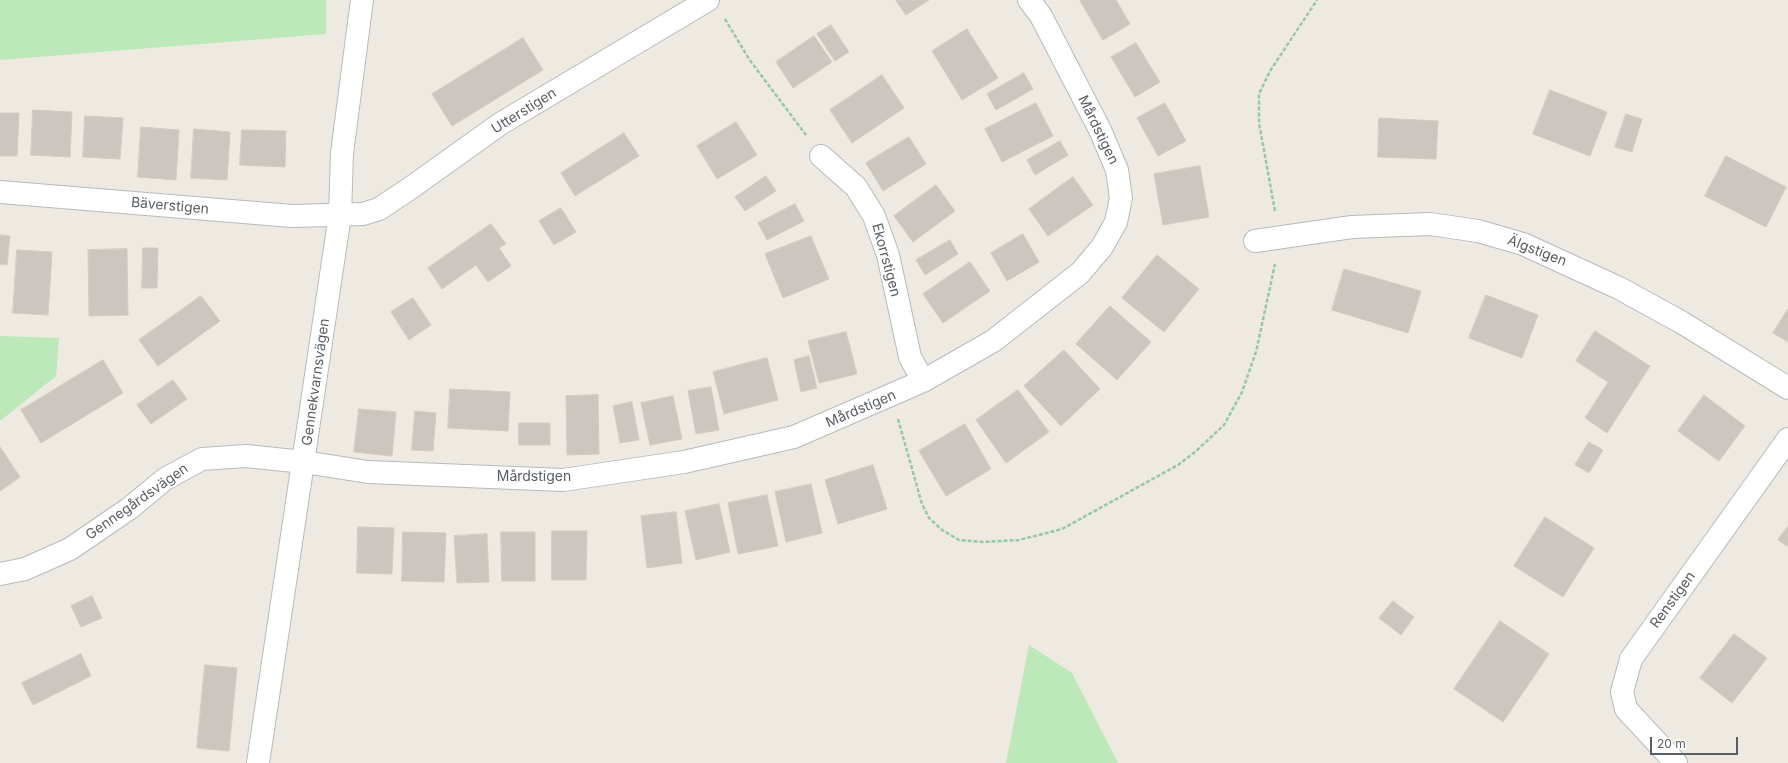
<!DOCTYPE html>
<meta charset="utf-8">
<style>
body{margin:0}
#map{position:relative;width:1788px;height:763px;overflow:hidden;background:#eeeae1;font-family:Inter,sans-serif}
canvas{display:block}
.scale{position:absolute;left:1650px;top:737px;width:88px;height:18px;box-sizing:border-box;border:2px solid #595e63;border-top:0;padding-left:5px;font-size:12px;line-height:14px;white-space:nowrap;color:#595e63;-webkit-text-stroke:3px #fff;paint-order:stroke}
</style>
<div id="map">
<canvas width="1788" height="763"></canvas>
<div class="scale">20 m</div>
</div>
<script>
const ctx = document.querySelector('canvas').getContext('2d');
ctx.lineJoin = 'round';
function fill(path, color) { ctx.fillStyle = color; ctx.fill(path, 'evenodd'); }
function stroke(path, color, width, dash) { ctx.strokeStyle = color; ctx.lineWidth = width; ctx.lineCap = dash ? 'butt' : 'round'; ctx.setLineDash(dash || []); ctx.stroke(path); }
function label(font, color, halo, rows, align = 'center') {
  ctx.font = font + ' Inter,sans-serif'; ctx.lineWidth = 3.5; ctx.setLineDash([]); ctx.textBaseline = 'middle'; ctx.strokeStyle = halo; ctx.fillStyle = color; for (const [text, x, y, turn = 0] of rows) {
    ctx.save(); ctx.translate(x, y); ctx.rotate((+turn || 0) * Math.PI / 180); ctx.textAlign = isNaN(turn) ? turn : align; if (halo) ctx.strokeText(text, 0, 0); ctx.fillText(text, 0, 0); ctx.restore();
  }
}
fill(new Path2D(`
 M0,0H326V34L0,60Z
 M0,336L59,338L56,376L0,421Z
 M1029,645L1072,673L1118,763H1006Z`), '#bce8ba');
const building = new Path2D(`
 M896,0H929L906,15Z
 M1080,0H1116L1130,24L1103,40Z
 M831,25L849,52L835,61L817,34Z
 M967,29L998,78L962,100L932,51Z
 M814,36L832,62L793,88L776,62Z
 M523,38L543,70L452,126L432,94Z
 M1136,43L1160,82L1135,97L1111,57Z
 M1024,73L1033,89L996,110L987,94Z
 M882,75L904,108L852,143L830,110Z
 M1550,90L1607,112L1590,156L1533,134Z
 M1036,103L1053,136L1002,162L985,129Z
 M1165,103L1186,141L1158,156L1137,118Z
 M33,110L72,112L70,157L31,155Z
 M0,113H19L17,156H0Z
 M1626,114L1642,119L1632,152L1615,147Z
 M85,116L123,118L120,159L83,157Z
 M1379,118L1438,121L1436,159L1378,157Z
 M736,122L757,155L717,179L697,146Z
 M141,127L179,130L176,180L138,177Z
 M194,129L230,132L227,180L191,178Z
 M242,130L286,131L285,167L240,165Z
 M624,133L639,156L575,196L561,173Z
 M909,137L926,164L883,191L866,163Z
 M1060,141L1068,155L1035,175L1027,160Z
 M1726,156L1786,187L1766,227L1705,196Z
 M1200,166L1209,217L1163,225L1154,174Z
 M766,176L776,191L745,211L735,197Z
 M1073,177L1093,205L1048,236L1029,209Z
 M936,185L955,211L913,242L894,216Z
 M795,204L804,221L767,240L758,223Z
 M561,208L576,232L554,245L539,221Z
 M491,224L506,244L499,248L511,266L488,282L476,265L442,289L428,268Z
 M1023,234L1039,262L1007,281L991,253Z
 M0,235L10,236L7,265L0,264Z
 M811,236L829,279L783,298L765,254Z
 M950,240L958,254L925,275L916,260Z
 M143,248H158L157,288H142Z
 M127,249L128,315L89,316L88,250Z
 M17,250L52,252L48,315L13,313Z
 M1157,255L1199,289L1164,332L1122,298Z
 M970,262L990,291L943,323L923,294Z
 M1344,269L1421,291L1408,333L1332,310Z
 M1486,295L1538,315L1522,358L1469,338Z
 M201,296L220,321L158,366L139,340Z
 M413,298L431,325L409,340L391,312Z
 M1110,306L1151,342L1117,380L1076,344Z
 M1788,309V342L1773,333Z
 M1595,331L1650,366L1607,433L1585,418L1608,382L1576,361Z
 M846,332L857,374L819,383L808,341Z
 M1064,350L1100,389L1061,426L1024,386Z
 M809,356L817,388L801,392L794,360Z
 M767,358L778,400L724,414L713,372Z
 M103,360L123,393L41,443L21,410Z
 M173,380L187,399L151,424L137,405Z
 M711,387L719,430L696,434L688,391Z
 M450,389L510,392L508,431L448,428Z
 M1018,390L1049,432L1006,463L976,420Z
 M598,395L599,454L567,455L566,396Z
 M1704,395L1745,426L1719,461L1678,431Z
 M673,396L682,439L650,445L641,403Z
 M632,402L639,440L620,443L613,406Z
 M359,409L396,412L392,456L354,452Z
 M415,411L436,413L433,451L412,450Z
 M519,423H550V445H519Z
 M965,424L991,469L946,496L919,451Z
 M1589,442L1603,450L1589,473L1575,465Z
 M0,447L20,477L0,491Z
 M873,465L887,509L838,524L825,480Z
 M811,484L822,533L786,542L775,492Z
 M767,495L778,546L738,554L728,503Z
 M719,504L730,552L696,560L685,511Z
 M676,512L682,563L647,568L641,516Z
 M1545,517L1594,548L1563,597L1514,566Z
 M1788,526V547L1778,540Z
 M358,527L394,528L392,574L357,573Z
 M552,531H587L586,580H552Z
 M403,532L446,533L444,582L402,581Z
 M501,532H535V581H502Z
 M487,534L489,582L457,583L454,536Z
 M92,596L102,618L81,627L71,606Z
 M1393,601L1414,617L1401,635L1379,618Z
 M1500,621L1549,654L1503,722L1454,689Z
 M1734,634L1767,658L1732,703L1700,678Z
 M81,654L91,676L33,705L22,683Z
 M205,665L237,668L229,751L197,748Z`);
fill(building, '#cbc7c0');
stroke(building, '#d3ccbe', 1);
const minor = new Path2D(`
 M821,156L856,187L874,216L888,255L910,357L923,381
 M0,192L292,216L363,214L379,209L412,187L500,124L708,0
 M1255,241L1352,227L1430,224L1478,231L1523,244L1619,288L1681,322L1788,388
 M0,574L25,569L70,549L130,508L165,479L202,459L246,456L304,462L368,472L563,480L684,462L794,437L923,381L993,341L1080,273L1102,247L1116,222L1121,198L1117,170L1100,130L1041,16L1029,0
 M258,763L340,215L342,153L362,0
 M1676,763L1626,709L1622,692L1631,659L1788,439`);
stroke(minor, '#b6babf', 24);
stroke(new Path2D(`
 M725,19L749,59L806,135
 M1275,211L1259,123V94L1270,71L1317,0
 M898,419L922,504L929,518L942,530L959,540L983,542L1019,540L1062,529L1178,465L1195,452L1224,425L1242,392L1256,352L1275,264`), '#93caa1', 2.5, [4, 2]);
stroke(minor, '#fff', 22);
label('14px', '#595e63', '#fff', [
 ["Utterstigen",524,111,-32],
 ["Mårdstigen",1098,130,64],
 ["Bäverstigen",170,206,5],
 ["Älgstigen",1537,251,21],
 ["Ekorrstigen",886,260,75],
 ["Gennekvarnsvägen",316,382,-82],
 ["Mårdstigen",861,409,-23],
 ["Mårdstigen",534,477],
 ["Gennegårdsvägen",137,502,-35],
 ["Renstigen",1673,600,-54]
]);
</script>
